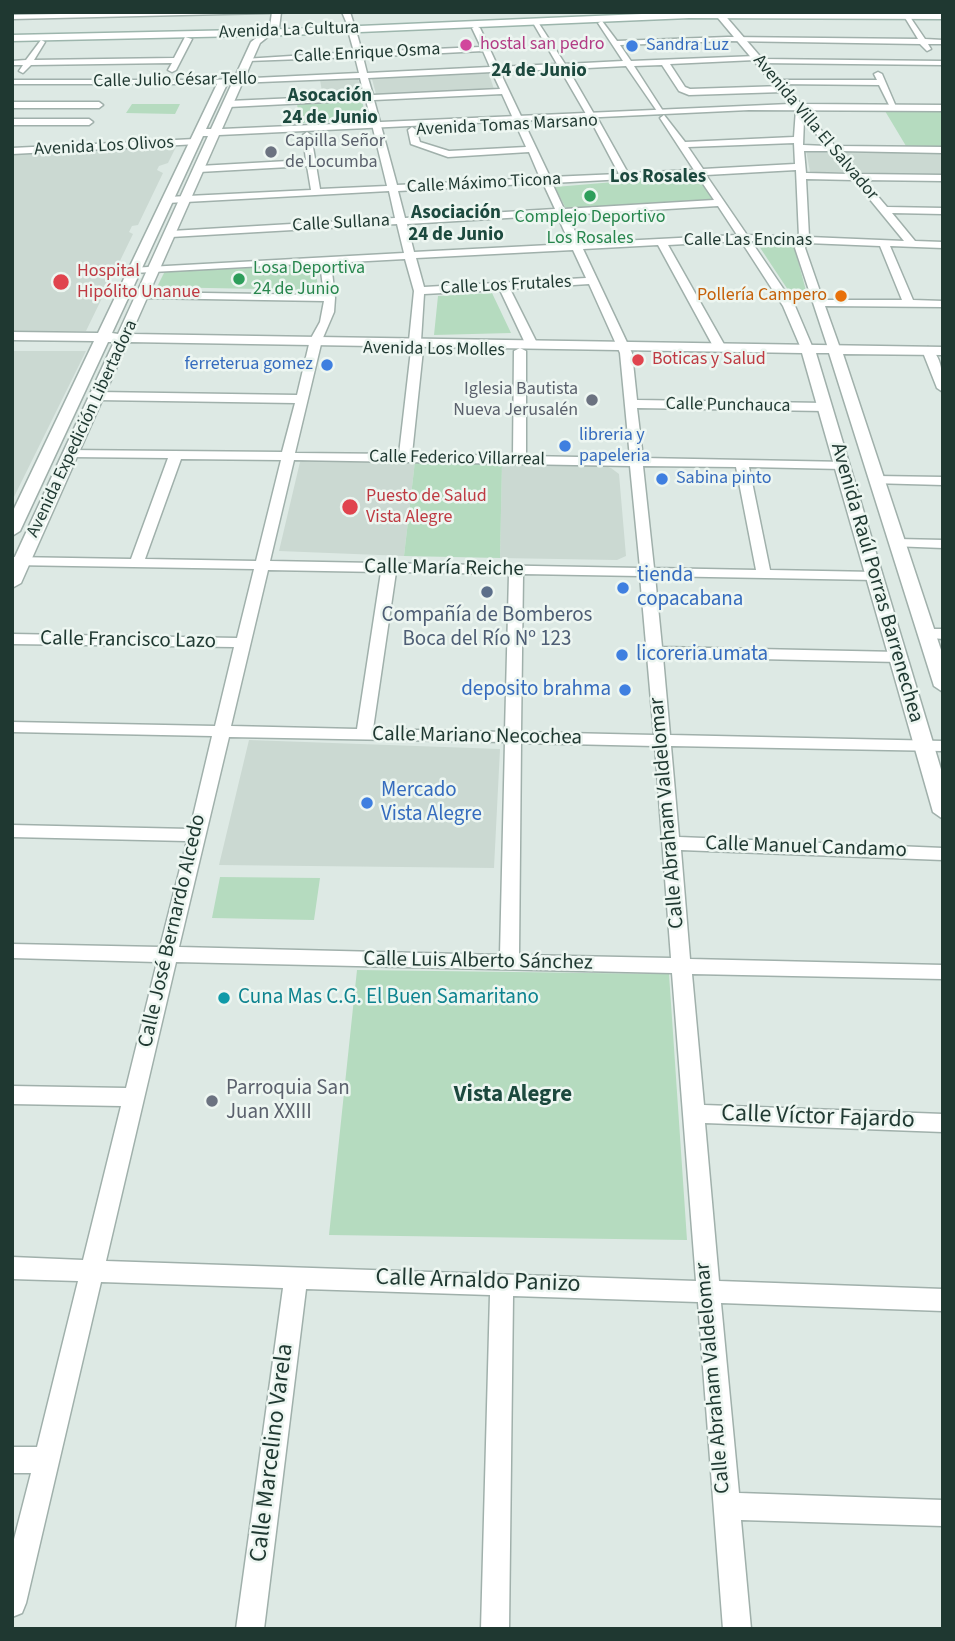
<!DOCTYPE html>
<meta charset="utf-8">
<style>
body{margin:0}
#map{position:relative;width:955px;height:1641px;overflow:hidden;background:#dde9e4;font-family:"Source Sans 3",sans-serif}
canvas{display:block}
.frame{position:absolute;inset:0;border:14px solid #1f3831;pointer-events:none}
</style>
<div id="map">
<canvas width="955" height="1641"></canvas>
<div class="frame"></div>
</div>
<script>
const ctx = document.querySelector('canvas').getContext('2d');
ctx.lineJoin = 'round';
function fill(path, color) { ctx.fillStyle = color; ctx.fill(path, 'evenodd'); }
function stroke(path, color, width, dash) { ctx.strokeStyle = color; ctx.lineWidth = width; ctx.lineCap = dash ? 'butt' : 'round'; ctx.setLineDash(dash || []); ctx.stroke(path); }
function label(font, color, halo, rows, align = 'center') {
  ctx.font = font + ' "Source Sans 3",sans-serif'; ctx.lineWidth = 5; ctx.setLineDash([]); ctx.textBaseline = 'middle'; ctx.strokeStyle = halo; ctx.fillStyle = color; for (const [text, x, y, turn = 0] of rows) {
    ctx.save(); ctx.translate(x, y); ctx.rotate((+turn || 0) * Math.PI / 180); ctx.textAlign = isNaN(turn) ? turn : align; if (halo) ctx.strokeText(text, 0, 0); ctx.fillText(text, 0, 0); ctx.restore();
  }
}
fill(new Path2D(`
 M486,73L489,74L494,89L380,95L376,94L372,79Z
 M358,78L362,95L323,97L320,80Z
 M168,146L176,147L168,163L159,166L157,170L163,173L138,225L132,226L129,232L133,234L86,331H12V154Z
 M806,150H826L846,172H810Z
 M839,152L943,153V174H858Z
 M12,351H86L12,501Z
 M304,460L415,461L404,556L279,551L300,462Z
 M502,463L599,464L611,468L619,474L626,556L617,560L500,558Z
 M249,740L500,749L494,868L219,865Z`), '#cbd9d2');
fill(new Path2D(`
 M362,101L367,120L300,123L297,104Z
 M132,104H180L175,114L126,113Z
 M738,109H782L527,122L524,120Z
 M885,111H943V146H906Z
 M697,175L713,201L571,209L565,207L555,187Z
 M755,240L793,242L808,298L794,299Z
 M315,262L318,289L312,290L157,287L165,271L248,268Z
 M492,293L511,333L434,335L438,296Z
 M415,461L502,463L500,558L404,556Z
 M220,877L320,878L314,920L212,918Z
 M357,970L669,974L687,1240L329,1235Z`), '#b5dbbf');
const minor = new Path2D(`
 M159,12H309L12,19V15Z
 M342,12H350L356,31H350Z
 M908,14L925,39L943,40V44H928L931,49L927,51L920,44L728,41L620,45L631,61L756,56L760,59L943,61V65L759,63L755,60L670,64L685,87L690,89L783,86L787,89L783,92L689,95L679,91L662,65L634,66L663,111L659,114L626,66L568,69L594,114L590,117L586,114L560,69L500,72L550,177L619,174L591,121L595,118L599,121L628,173L694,170L660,118L664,115L685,142L794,137L796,109L800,106L835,146L943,147V153L840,151L859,174L943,175V181L864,180L887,207L943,208V214L892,213L915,241L943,242V248L890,246L913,300L943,301V307L825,306L840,348L838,350L828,348L795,248L797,243L751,241L795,306L815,353L809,357L803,353L783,306L741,241L668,245L725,346L719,349L713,346L658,245L583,249L632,353L637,400L825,403L831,407L825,411L637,408L643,458L847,462V468L842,469L749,467L770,570L875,572L882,576L875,580L655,576L662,647L899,652L907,657L899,662L663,657L670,735L943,741V751L671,746L679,837L943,848V860L681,850L690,959L943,965V979L692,974L704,1105L943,1114V1132L705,1123L719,1281L943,1289V1311L721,1303L739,1493L943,1500V1526L741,1520L751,1629H723L698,1302L513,1296L509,1629H481L490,1295L306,1289L264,1629H236L283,1288L101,1282L26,1603L22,1613L12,1617V1547L31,1473H12V1447H37L78,1281L12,1279V1257L83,1260L121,1106L12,1104V1086L126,1088L157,962L12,958V944L160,947L187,841L12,837V825L190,829L212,736L12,732V722L215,726L234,647L12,644V634L237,638L254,569L12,565V557L131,559L168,458L71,457L65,453L66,450L282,452L295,403L98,400L92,396L98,392L297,395L310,340L320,322L324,301L144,298L139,295L144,292L324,295L320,263L134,273L130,272V268L404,253L397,224L171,237L166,234L171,231L395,218L389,191L167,203L162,200L167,197L311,190L307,166L199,172L194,169L199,166L306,160L303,135L307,132L311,135L320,189L387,186L366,100L229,107L225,104L229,101L364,95L360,78L211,84H12V80H211L359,73L355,57L248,61L244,59L354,52L349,34L353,32L357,34L362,52L481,47L472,28L476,26L480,28L498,67L557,64L532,21L536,19L565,64L623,61L598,23L602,21L617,41L728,37L918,39L904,16ZM483,51L490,67L367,73L363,57ZM492,72L500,89L373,95L368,78ZM502,94L526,147L449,151L420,142L416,130L412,127L408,130L411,144L448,157L529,152L540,178L397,185L374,100ZM804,119L826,146L803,145ZM794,143L795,164L703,169L688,147ZM804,151H830L849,174L806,173ZM796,170L799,237L747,235L706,175ZM697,175L714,200L564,209L552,183ZM806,179L854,180L904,241L809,237ZM543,183L555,209L405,218L398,191ZM718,206L737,235L581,243L567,215ZM557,215L570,244L414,252L407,224ZM807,243L880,246L902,300H823L805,248ZM573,250L586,278L424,287L416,258ZM405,259L414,291L409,341L415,344L421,341L424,294L500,290L525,343L531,346L537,343L510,289L589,284L620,353L630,458L526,456V351L520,348L514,351L513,456L412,454L423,350L417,347L411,350L399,454L295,453L322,340L334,312L335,298L331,263ZM181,459L281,460L256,561L145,559ZM294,460L630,466L640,568L270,561ZM643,466L736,467L756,570L654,568ZM268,570L381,572L357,729L231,726ZM396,572L509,574L505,732L373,729ZM523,574L640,576L654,735L521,732ZM229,737L505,742L500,955L179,947ZM521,743L655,746L671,958L519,955ZM176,962L672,973L696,1281L106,1261Z
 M185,37L192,39L176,70L172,72L168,70L172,63L31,65L23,73L19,71L23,65H12V61L26,60L41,40L45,42L34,60L174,58Z
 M878,72L882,74L897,109H891L879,85L776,84L772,82L776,80H877L874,74Z
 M12,102H99L103,105L99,108H12Z
 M12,119H89L93,122L89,125H12Z
 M195,139L198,144L12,154V148Z
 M928,347C942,354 943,377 943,392L937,388L922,350Z
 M876,476L943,477V485L871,483V477Z
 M897,539L943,540V548L892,546L890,543Z
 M926,629H943V639L921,637L918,634Z`);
const tertiary = new Path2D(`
 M272,12H281L279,28L260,43L222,129L790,104L713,12H722L801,104L943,105V111L749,110L219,135L131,334L943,347V355L843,354L943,656V692L934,686L829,353H816L943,776V819L933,812L802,353L128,342L21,583L12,588V563L114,342H108L20,531L12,536V513L94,341L12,340V332L98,333L218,82L223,79L228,82L206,129H211L251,42L270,27ZM203,136H208L118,334L112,333Z`);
const secondary = new Path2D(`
 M689,12L943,13V19L689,18L289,35L12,41V35L289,29Z`);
stroke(minor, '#a0b0ab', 3);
stroke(tertiary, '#a0b0ab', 3);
stroke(secondary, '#9cb5ac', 3);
fill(minor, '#fff');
fill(tertiary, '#fff');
fill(secondary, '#fff');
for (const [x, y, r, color] of [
 [466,45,7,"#d1479c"],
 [632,46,7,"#3f7fe0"],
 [271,152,7,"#6b7280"],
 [590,196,7,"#2e9e5b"],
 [239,279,7,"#2e9e5b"],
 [61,282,9,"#e0444e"],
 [841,296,7,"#e8710a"],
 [638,360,7,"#e0444e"],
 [327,365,7,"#3f7fe0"],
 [592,400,7,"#6b7280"],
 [565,446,7,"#3f7fe0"],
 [662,479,7,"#3f7fe0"],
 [350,507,9,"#e0444e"],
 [623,588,7,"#3f7fe0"],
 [487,592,7,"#5c6f8a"],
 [622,655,7,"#3f7fe0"],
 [625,690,7,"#3f7fe0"],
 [367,803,7,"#3f7fe0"],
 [224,998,7,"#0f9aa8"],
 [212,1101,7,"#6b7280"]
]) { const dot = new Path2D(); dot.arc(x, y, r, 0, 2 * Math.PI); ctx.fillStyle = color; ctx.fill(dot); stroke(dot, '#edf6f1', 2.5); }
label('18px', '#1f3831', '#edf6f1', [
 ["Avenida La Cultura",289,31,-2],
 ["Calle Enrique Osma",367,54,-3],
 ["Calle Julio César Tello",175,81,-1],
 ["Avenida Tomas Marsano",507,126,-3],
 ["Avenida Villa El Salvador",815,128,50],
 ["Avenida Los Olivos",104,147,-3],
 ["Calle Máximo Ticona",484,184,-3],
 ["Calle Sullana",341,224,-3],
 ["Calle Las Encinas",748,241],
 ["Calle Los Frutales",506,286,-3],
 ["Avenida Los Molles",434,350,1],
 ["Calle Punchauca",728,406,1],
 ["Avenida Expedición Libertadora",83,429,-65],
 ["Calle Federico Villarreal",457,459,1]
]);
label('18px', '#b23c85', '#edf6f1', [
 ["hostal san pedro",480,45]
], 'left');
label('18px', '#366cbe', '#edf6f1', [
 ["Sandra Luz",646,46],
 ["ferreterua gomez",313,365,"right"],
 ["libreria y",579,436],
 ["papeleria",579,457],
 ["Sabina pinto",676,479]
], 'left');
label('18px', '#5b616d', '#edf6f1', [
 ["Capilla Señor",285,142],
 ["de Locumba",285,163],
 ["Iglesia Bautista",578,390,"right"],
 ["Nueva Jerusalén",578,411,"right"]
], 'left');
label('18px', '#27864d', '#edf6f1', [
 ["Complejo Deportivo",590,218],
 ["Los Rosales",590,239],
 ["Losa Deportiva",253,269,"left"],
 ["24 de Junio",253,290,"left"]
]);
label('18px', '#be3a42', '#edf6f1', [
 ["Hospital",77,272],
 ["Hipólito Unanue",77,293],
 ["Boticas y Salud",652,360],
 ["Puesto de Salud",366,497],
 ["Vista Alegre",366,518]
], 'left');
label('18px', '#c56008', '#edf6f1', [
 ["Pollería Campero",827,296]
], 'right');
label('bold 19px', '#1c493e', '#edf6f1', [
 ["24 de Junio",539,72],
 ["Asocación",330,97],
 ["24 de Junio",330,119],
 ["Los Rosales",658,178],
 ["Asociación",456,214],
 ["24 de Junio",456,236]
]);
label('21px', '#1f3831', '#edf6f1', [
 ["Calle María Reiche",444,569,1],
 ["Avenida Raúl Porras Barrenechea",876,583,74],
 ["Calle Francisco Lazo",128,641,1],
 ["Calle Mariano Necochea",477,737,1],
 ["Calle Abraham Valdelomar",668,813,-95],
 ["Calle Manuel Candamo",806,848,2],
 ["Calle José Bernardo Alcedo",173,931,-77],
 ["Calle Luis Alberto Sánchez",478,962,1],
 ["Calle Abraham Valdelomar",714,1378,-95]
]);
label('21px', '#366cbe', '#edf6f1', [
 ["tienda",637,576],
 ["copacabana",637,600],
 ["licoreria umata",636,655],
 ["deposito brahma",611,690,"right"],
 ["Mercado",381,791],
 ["Vista Alegre",381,815]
], 'left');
label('21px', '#4e5e75', '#edf6f1', [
 ["Compañía de Bomberos",487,616],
 ["Boca del Río Nº 123",487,640]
]);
label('21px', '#0d838f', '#edf6f1', [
 ["Cuna Mas C.G. El Buen Samaritano",238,998]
], 'left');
label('21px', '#5b616d', '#edf6f1', [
 ["Parroquia San",226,1089],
 ["Juan XXIII",226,1113]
], 'left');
label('bold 23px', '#1c493e', '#edf6f1', [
 ["Vista Alegre",513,1096]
]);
label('24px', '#1f3831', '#edf6f1', [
 ["Calle Víctor Fajardo",818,1118,2],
 ["Calle Arnaldo Panizo",478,1282,2],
 ["Calle Marcelino Varela",273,1453,-83]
]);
</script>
